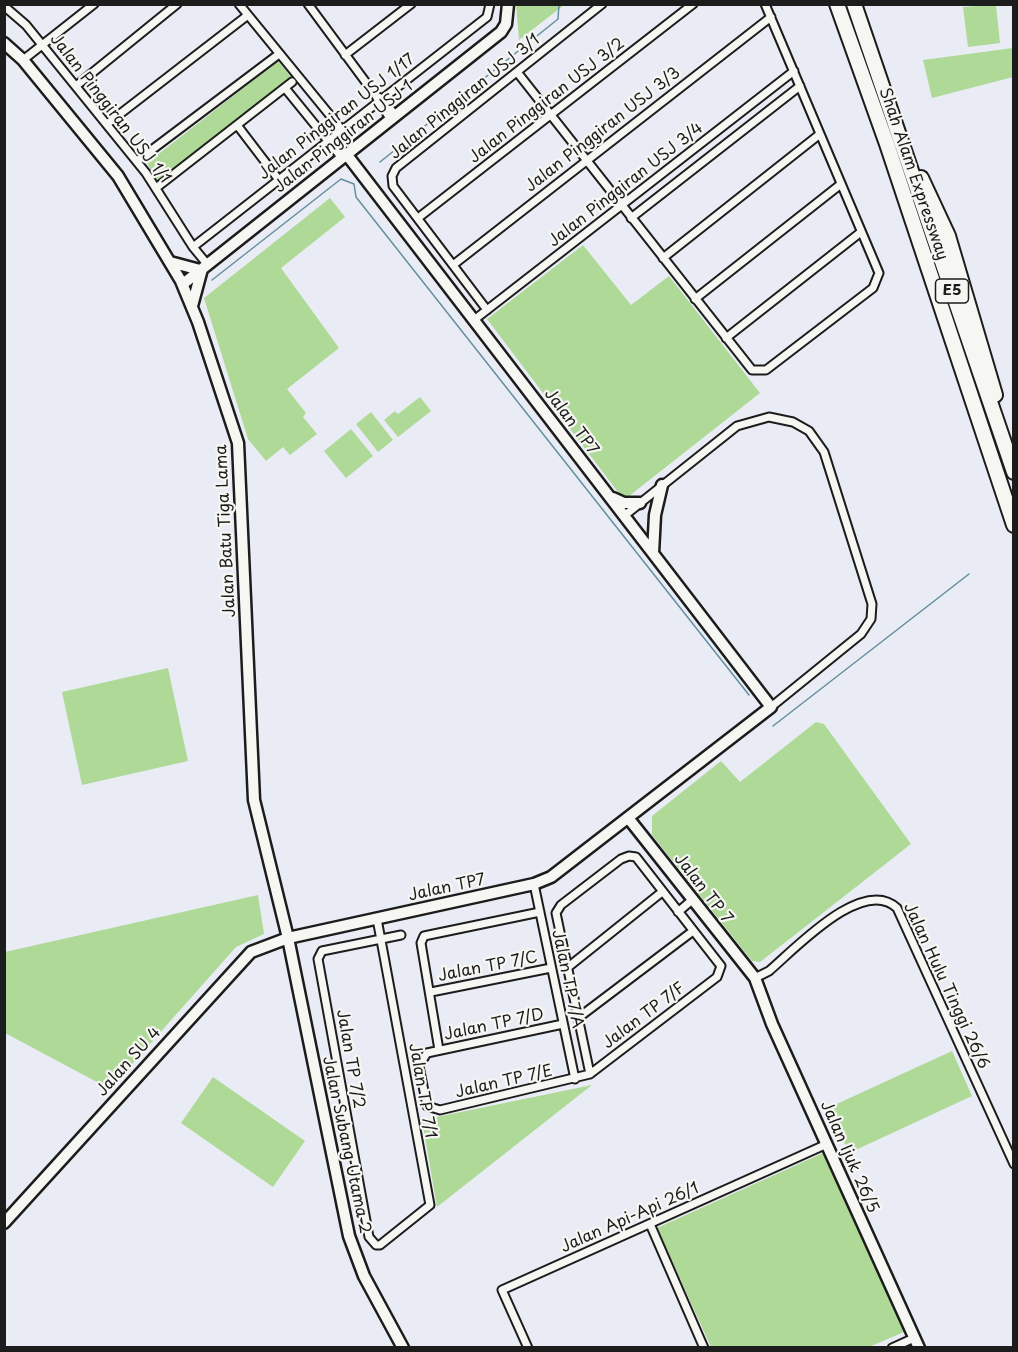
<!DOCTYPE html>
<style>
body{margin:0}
#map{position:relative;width:1018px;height:1352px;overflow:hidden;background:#eaecf5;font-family:"Playpen Sans",sans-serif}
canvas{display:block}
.frame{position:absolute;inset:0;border:6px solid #1c1c1c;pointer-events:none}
</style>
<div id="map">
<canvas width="1018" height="1352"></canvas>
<div class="frame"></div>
</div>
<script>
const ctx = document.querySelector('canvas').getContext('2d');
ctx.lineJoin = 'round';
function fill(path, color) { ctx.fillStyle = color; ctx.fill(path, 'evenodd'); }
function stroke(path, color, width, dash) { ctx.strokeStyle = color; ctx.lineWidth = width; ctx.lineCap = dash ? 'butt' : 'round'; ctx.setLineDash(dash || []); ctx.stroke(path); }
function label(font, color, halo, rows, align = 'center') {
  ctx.font = font + ' "Playpen Sans",sans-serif'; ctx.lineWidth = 4.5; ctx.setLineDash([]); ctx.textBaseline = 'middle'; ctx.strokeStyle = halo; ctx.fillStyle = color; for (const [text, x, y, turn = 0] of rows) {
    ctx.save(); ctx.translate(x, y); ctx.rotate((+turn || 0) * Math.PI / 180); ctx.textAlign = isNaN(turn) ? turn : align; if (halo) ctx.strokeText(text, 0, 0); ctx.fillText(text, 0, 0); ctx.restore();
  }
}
fill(new Path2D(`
 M516,4H564V5L519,40Z
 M996,5L1000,43L968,47L963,7Z
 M1013,48V77L932,98L923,60Z
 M278,61L292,78L158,183L147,163Z
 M330,198L345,217L281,268L339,348L287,389L306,413L303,417L317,434L290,455L283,447L266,461L248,439L204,298Z
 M583,245L631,305L669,276L760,393L624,500L487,319Z
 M420,397L431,411L398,437L384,420L395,411L398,414Z
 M371,412L393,440L378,452L356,424Z
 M351,429L373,456L346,478L324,451Z
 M168,668L188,761L82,785L62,692Z
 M816,722L824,724L911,844L760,962L752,961L652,835V816L721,761L740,782Z
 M258,895L264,934L236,947L110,1089L5,1033V952Z
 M952,1051L972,1096L849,1153L828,1108Z
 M213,1077L305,1141L273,1187L181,1123Z
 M592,1085L437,1207L422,1120Z
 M823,1153L904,1332L869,1347H711L657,1228Z`), '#aed997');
stroke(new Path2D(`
 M380,162L558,19L559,4
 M212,280L341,179L354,184L356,197L749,695
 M773,726L969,574`), '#638f9e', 1.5);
const street = new Path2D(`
 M239,4L342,130
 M308,4L376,96L382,99L396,116
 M4,6L26,25L146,173L193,247L207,264
 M345,55L411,4
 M23,60L94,4
 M517,72L752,370H766L873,288L879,273L765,4
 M76,86L177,4
 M285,88L342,158
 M377,98L391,120
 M107,124L248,15
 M237,125L279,180
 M137,161L279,54
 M156,188L292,82
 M418,218L693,4
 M631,218L800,86
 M193,247L487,17L490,4
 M663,258L820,134
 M453,265L771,17
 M695,299L841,184
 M487,310L393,186L392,176L396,168L602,4
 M474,320L794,71
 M726,338L861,232
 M624,516L737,426L769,417L793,422L809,431L824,452L872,604L871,619L861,634L771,707
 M534,884L575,1079
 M678,912L692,900
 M377,919C395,1014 412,1109 430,1205L380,1245H376L369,1237L318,959L322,951L401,935
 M567,968L662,892
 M755,978L769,971C796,948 863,876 897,908L1014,1164
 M431,992L551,968
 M578,1018L693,931
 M563,1024L427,1053L419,1066L427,1106L440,1110L590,1074L717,977L721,966L636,857L629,856L621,859L561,905L556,913L590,1074
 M439,1050L421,943L424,936L540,912
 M650,1224L704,1348
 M528,1348L502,1290L827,1144
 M892,1348L914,1338`);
const secondary = new Path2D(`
 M4,43L23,60L118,176L181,281L198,322L238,443L254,800L288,938L349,1236L364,1276L403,1348
 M170,262L200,270
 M183,284L501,32L506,24L508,4
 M192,306L202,269
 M613,498L624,503H640
 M653,553L655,515L662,485
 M629,819L755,978L772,1024L919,1348
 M4,1223L251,952L288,938L534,884L551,877L771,707L347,155`);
const highway = new Path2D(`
 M837,4L887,144L1014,525
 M854,4L1014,472
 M921,178L948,236L995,395`);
stroke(street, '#1c1c1c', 11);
stroke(secondary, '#1c1c1c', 15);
stroke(highway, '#1c1c1c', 18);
stroke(street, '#f6f6f2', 7);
stroke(secondary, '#f6f6f2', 10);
stroke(highway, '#f6f6f2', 14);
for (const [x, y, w] of [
 [952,291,33]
]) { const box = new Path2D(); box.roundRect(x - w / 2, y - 12, w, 24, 4.5); ctx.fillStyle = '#f6f6f2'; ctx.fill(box); stroke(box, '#1c1c1c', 1.5); }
label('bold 15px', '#1c1c1c', null, [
 ["E5",952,291]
]);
label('16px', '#1c1c1c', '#f6f6f2', [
 ["Jalan Pinggiran USJ 3/1",465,97,-39],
 ["Jalan Pinggiran USJ 3/2",547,101,-38],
 ["Jalan Pinggiran USJ 1/1",110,109,52],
 ["Jalan Pinggiran USJ 1/17",337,117,-38],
 ["Jalan Pinggiran USJ 3/3",603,130,-38],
 ["Jalan Pinggiran USJ 1",344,137,-38],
 ["Shah Alam Expressway",913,174,71],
 ["Jalan Pinggiran USJ 3/4",626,185,-38],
 ["Jalan TP7",571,422,53],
 ["Jalan Batu Tiga Lama",226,531,-93],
 ["Jalan TP7",447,888,-12],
 ["Jalan TP 7",703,889,52],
 ["Jalan TP 7/C",488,967,-11],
 ["Jalan TP 7/A",567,979,78],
 ["Jalan Hulu Tinggi 26/6",946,986,65],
 ["Jalan TP 7/F",644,1016,-37],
 ["Jalan TP 7/D",494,1025,-12],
 ["Jalan TP 7/2",350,1059,80],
 ["Jalan SU 4",129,1062,-48],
 ["Jalan TP 7/E",504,1082,-13],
 ["Jalan TP 7/1",422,1091,80],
 ["Jalan Subang Utama 2",346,1145,78],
 ["Jalan Ijuk 26/5",849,1157,66],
 ["Jalan Api-Api 26/1",630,1218,-24]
]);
</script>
